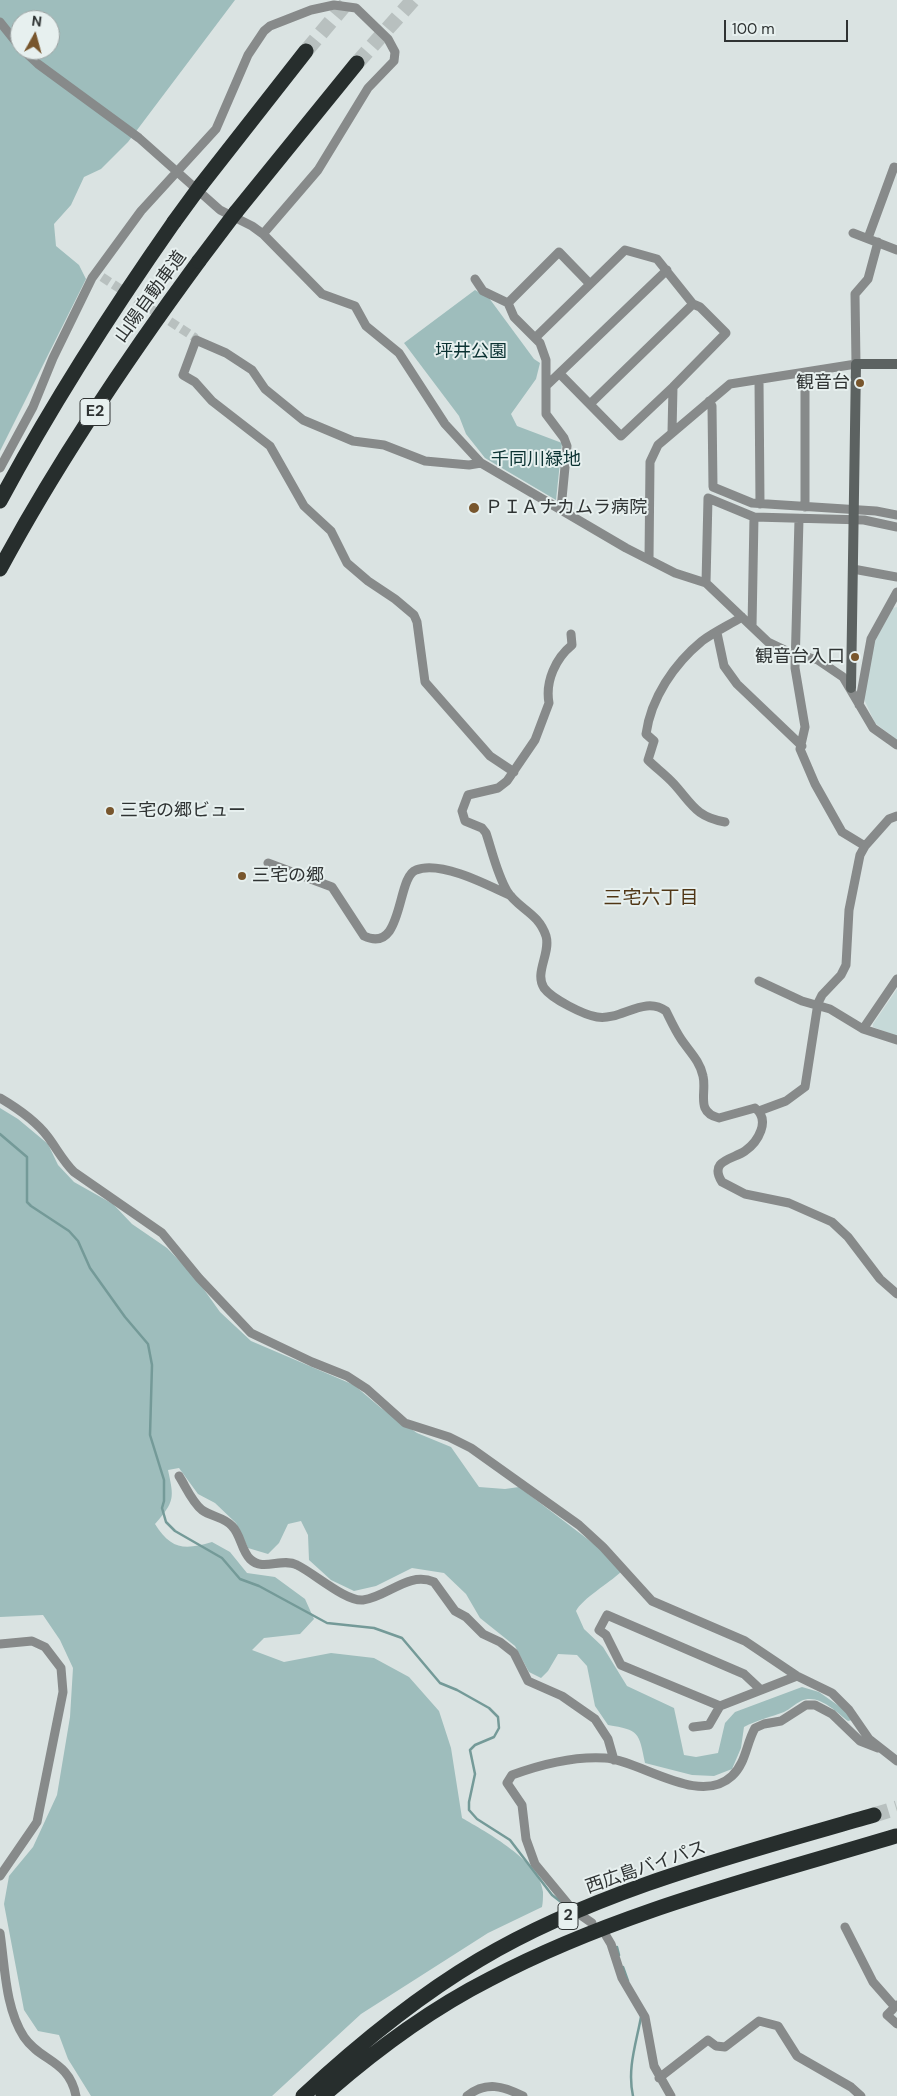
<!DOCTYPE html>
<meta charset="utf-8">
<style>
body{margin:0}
#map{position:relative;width:897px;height:2096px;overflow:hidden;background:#dae3e2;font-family:"DM Sans",sans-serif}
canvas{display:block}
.north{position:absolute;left:10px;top:10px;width:50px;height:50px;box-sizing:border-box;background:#e7f0ef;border:1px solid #9da4a4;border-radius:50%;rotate:7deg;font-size:14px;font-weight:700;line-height:20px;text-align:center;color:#2f3333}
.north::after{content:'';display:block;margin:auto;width:18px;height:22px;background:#78562d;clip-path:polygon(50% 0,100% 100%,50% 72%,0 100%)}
.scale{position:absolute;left:724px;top:20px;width:124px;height:22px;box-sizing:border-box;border:2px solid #2f3333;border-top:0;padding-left:6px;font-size:15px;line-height:18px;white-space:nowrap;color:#2f3333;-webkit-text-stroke:4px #e7f0ef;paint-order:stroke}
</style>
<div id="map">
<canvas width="897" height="2096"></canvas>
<div class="north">N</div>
<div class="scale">100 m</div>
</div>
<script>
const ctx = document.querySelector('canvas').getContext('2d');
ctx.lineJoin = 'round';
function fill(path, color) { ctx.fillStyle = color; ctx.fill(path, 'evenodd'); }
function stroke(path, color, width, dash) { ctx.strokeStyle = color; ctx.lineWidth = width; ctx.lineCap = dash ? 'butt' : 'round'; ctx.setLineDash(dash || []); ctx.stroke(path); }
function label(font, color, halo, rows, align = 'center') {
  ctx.font = font + ' "DM Sans","Noto Sans JP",sans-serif'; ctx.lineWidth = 4; ctx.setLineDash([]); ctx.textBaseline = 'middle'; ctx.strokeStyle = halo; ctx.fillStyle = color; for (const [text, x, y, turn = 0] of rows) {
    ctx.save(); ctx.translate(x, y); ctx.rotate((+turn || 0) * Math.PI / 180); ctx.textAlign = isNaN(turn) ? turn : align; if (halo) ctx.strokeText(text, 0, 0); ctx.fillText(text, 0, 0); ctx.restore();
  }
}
fill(new Path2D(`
 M897,607V740L875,723L864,699L870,650L893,608Z
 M897,989V1036L873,1027V1024Z`), '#c6d9d8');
fill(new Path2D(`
 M0,0H235L128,142L101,169L84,177L71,205L54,224L56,246L79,265L86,279L0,451ZM20,20H50V50H20Z
 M475,290L489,298L534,359L540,363L536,379L511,414L517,426L562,443L556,500L485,458L466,434L459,416L404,343Z
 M0,1108L18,1119L48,1144L58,1165L74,1182L113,1204L132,1224L167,1248L195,1277L220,1312L251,1341L354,1385L381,1408L417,1433L451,1447L479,1487L505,1489L519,1487L598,1547L621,1572C609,1583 582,1599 576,1611L584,1629L603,1647L627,1686L674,1708L684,1755L696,1757L718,1753L725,1723L735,1712L802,1687L819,1692L846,1711L852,1720L848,1721C835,1711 818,1693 801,1701C795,1704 790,1709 784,1712C771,1717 757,1720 744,1727L741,1748L732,1769L714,1776L692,1775L645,1763C639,1732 639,1730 608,1725L595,1706L587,1666L577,1655L558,1654L548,1671L541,1678L529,1672L515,1646L480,1618L466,1594L444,1573L412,1568L376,1586L354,1591L331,1580L309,1560L308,1535L301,1521L288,1524L279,1543L268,1554L248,1548L236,1523L215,1503L198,1494L179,1468L168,1470C174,1498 175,1501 155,1524C171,1550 185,1550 212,1542L230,1552L247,1573L275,1577L305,1599L314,1619L300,1634L264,1638L252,1650L284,1662L331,1653L374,1658L409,1677L439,1711L451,1748L462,1818C486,1832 540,1861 543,1892C543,1897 543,1902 542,1907L488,1933L361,2014L272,2096H91L68,2059L59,2035L38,2031L24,2010L4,1904L9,1876L33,1847L57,1795L70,1717L73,1668L60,1640L43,1615L0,1617Z`), '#9ebdbc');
stroke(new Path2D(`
 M0,1134L27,1157V1202L31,1206L69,1231L78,1241L90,1268L125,1317L148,1344L152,1365L150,1435L164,1480V1501L162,1508L166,1522L175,1531L222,1558L240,1579L259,1586L327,1623L374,1628L402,1638L440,1683L457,1690L489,1708L498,1717L499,1728L494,1737L475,1745L470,1750L475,1774L469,1802V1810L477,1819L510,1840L552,1895L561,1902
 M617,1947L619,1955
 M623,1967L628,1981
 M633,2096C627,2069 636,2044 641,2017`), '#749a98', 2.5);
stroke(new Path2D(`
 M102,277L194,337L196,340`), '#b8c0bf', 9, [9, 4.5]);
stroke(new Path2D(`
 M306,51L349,0
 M357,63L413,0
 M874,1815L897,1808`), '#b8c0bf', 15, [15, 8]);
stroke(new Path2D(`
 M0,22L20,47
 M23,50L38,64L139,138L220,210L252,226L263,234L322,294L355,306L366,326L399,353L445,424L481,463L626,548L675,573L706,583L768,642L789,652L818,660L843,677L873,728L897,745
 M853,233L897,250
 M868,238L894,167L897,168
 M475,279L483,291L508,303L514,317L540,343L546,360V414L564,438L567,446L561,509
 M508,303L559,252L590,284
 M536,337L625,250L657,259L693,304L700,307L726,333L673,387L621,436L560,374
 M805,373V507
 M759,380L760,504
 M546,386L667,270
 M709,401L712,406L713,487L752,503L876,511L897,515
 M590,404L693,304
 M672,432L673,387
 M481,463L469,465L425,461L384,445L353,441L303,420L265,389L252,370L226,353L196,340L183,375L195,382L212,401L270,446L304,506L331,531L347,563L368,581L395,599L414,615L417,622L425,682L490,756L514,772
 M0,468L33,407L53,358L92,278L141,211L216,129L248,55L264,31L270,26L311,10L334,5L356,8L388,39L395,52L394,61L368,88L318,170L263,234
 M799,519L795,668L805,727L800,749L815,784L842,832L865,846
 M649,559L650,462L658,445L730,384L856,364L855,294L868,279L878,242
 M853,569L897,577
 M706,583L708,498L754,517L864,520L897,527
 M752,627L754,517
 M717,633L724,666L737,684L802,746
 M571,634L572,645C556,658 545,681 549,703L535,740L507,781L498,788L468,795L462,811L465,821L482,828L486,833C492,851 497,874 507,891C518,909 538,912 546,936C551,953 534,973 544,988C552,999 584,1015 597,1017C621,1021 644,995 666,1011C671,1021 675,1030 681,1039C689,1051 700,1061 703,1076C707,1093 695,1112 719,1118L755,1108C771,1120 758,1142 745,1151C734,1159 708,1160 722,1182L745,1194L789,1203L832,1222L848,1237L880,1279L897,1294
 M859,705L871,639L897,592
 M725,822C696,817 692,804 674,784C666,775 656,768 648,760L654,741L646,734C651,698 674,664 702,641C714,632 729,625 742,617
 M268,863L332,887L364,936C404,955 396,877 416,870C440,860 488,885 511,896
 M759,981L802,1001L830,1009L863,1029L897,1040
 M863,1029L897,979
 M0,1098C17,1108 36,1121 48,1137C57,1149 63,1161 74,1172L162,1233L199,1278L251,1333L312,1362L347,1376L367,1389L405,1423L449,1437L471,1448L579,1525L603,1547L652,1601L745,1641L797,1676L832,1693L849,1710L869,1739L897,1761
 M759,1111L786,1101L805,1087L818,1003L822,995L841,975L846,965L849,910L860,855L865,846L889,819L897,816
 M179,1476C186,1487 192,1502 202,1510C212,1517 224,1517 232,1526C241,1535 241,1550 250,1559C263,1572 282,1557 297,1565C314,1573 346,1602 363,1600C388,1597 408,1571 434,1582L455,1611L466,1617L483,1634L500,1642L514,1653L528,1681L562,1696L595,1719L608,1739L614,1760
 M0,1644L32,1641L45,1647L61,1668L63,1692L37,1822L0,1876
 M760,1689L744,1674L607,1615L599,1630L606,1635L621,1665L720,1706L797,1676
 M693,1727L709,1725L720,1706
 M568,1904L535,1864L526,1839L522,1805L507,1783L512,1775C542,1764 573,1756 605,1758C640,1760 699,1807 732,1776C746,1763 746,1744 755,1728L764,1724L781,1721L806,1705H815L832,1714L860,1741L878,1748
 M582,1916L592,1923
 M845,1927L873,1982L895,2007
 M0,1933C5,1966 5,2008 24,2037C41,2062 69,2060 76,2096
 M605,1934L611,1944L622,1978L645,2017L654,2066L671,2096
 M897,2005L887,2015L897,2024
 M659,2078L708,2040L716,2046L725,2047L759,2021L778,2026L797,2056L851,2087L861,2096
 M467,2096C486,2081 503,2086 523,2096`), '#878a8a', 9);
stroke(new Path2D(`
 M851,688L856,364H897`), '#5c6261', 10);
stroke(new Path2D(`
 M201,185L306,51
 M236,212L357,63
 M0,501C52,404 111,312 174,222
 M0,569C58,461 127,359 199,261
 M303,2096C358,2045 415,1998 479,1960C596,1890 743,1853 874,1815
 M323,2096C374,2051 429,2010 490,1979C617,1912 760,1877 896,1836`), '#272e2d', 15);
stroke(new Path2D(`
 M174,222L201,185
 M199,261L236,212`), '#272e2d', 15);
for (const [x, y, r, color] of [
 [860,383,5,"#78562d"],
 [474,508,6,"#78562d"],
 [855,657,5,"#78562d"],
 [110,811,5,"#78562d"],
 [242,876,5,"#78562d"]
]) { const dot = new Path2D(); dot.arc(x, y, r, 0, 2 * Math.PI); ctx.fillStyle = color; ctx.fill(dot); stroke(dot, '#e7f0ef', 2); }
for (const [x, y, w] of [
 [95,412,30],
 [568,1916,20]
]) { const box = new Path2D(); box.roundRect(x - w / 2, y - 13.5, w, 27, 4); ctx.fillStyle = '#e7f0ef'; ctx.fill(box); stroke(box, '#2f3333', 1); }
label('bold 16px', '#2f3333', null, [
 ["E2",95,412],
 ["2",568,1916]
]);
label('18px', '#2f3333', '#e7f0ef', [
 ["山陽自動車道",151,297,-54],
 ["西広島バイパス",646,1868,-19]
]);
label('18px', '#0b3232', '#e7f0ef', [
 ["坪井公園",471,352],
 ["千同川緑地",536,460]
]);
label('18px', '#2f3333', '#e7f0ef', [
 ["観音台",850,383,"right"],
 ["ＰＩＡナカムラ病院",485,508],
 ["観音台入口",845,657,"right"],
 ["三宅の郷ビュー",120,811],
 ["三宅の郷",252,876]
], 'left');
label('19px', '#503615', '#e7f0ef', [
 ["三宅六丁目",651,899]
]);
</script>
